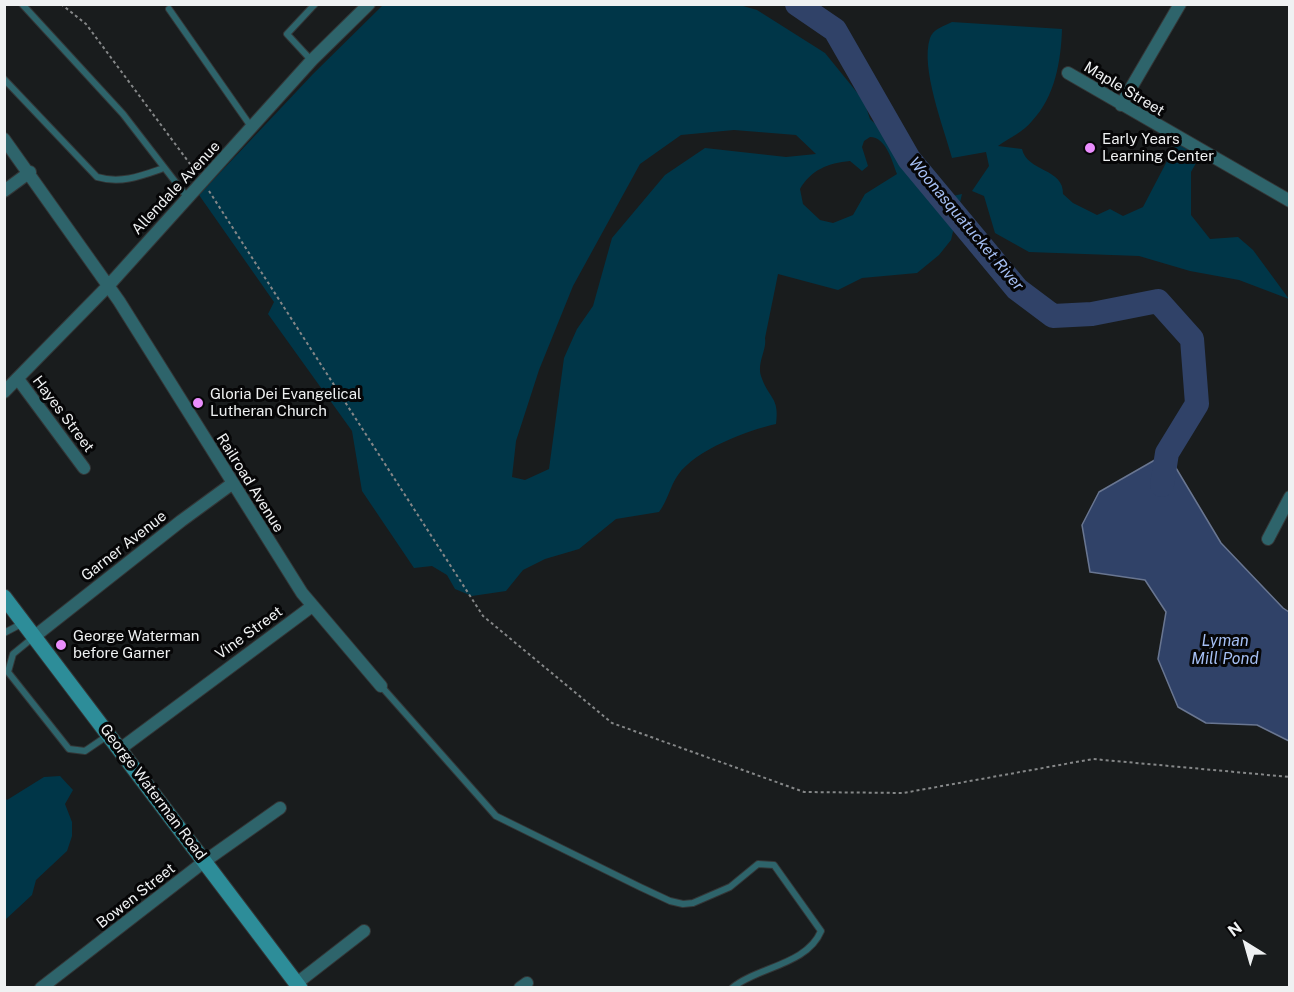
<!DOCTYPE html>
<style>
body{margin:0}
#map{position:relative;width:1294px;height:992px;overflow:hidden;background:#191c1d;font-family:"Public Sans",sans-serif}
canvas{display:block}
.frame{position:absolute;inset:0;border:6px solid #eff1f2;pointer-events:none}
.north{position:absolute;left:1216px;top:914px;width:60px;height:60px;-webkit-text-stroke:4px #060607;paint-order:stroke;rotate:323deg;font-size:16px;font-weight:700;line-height:24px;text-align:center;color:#eff1f2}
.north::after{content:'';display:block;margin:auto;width:21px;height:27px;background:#eff1f2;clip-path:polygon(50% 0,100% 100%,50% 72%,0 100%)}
</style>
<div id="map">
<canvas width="1294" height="992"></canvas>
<div class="frame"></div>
<div class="north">N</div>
</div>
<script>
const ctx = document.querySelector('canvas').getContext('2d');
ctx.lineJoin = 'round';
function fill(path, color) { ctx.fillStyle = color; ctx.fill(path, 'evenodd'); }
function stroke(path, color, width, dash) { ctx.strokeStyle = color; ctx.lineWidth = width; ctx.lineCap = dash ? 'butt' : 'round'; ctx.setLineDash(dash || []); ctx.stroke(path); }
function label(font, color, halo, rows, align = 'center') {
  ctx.font = font + ' "Public Sans",sans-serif'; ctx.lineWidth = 6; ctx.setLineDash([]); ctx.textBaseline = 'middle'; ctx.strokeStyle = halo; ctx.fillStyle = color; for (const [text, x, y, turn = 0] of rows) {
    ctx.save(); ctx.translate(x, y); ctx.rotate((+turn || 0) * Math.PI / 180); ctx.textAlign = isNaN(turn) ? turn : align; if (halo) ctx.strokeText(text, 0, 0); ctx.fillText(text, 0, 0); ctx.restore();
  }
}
fill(new Path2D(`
 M384,4H736L757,10L825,53L864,101L870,119L883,131L910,177L948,197L962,194L951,240L939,255L917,273L862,278L838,290L778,274L765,338C767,350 757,362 761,376C768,398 780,397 776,424C748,430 695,450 678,475C670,486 668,500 659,512L616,519L579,549L545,559L523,570L506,591L472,596L455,589L447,575L432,566L414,568L362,491L352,431L268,314L274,302L199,195L313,74ZM734,130L796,135L816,154L786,157L705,148L665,175L612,238L593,306L577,329L564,358L549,469L525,480L512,477L516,441L539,370L573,286L640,164L681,135ZM870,137C886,137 892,161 897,174L865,194L853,215L833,223L820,220L803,204L800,189C811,170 828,163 850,161L862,171L868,166L862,147L864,141Z
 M952,22L1062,29C1061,61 1055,97 1032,121C1023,132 1009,138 998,146L1022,149C1027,172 1064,168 1063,194L1073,203L1097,215L1110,209L1123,216L1143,207L1178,140L1201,154L1191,172V215L1210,239L1238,237L1253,250L1289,299L1239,280L1190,271L1139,256L1029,252L995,233L984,196L972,191L989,166L986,152L952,158C944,128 920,68 930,38C933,29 944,26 952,22Z
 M60,776L73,790L65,804L72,822V836L67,851L36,880L32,895L5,920V798L7,800L44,777Z`), '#003648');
const water = new Path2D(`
 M1167,453L1221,543L1283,608L1289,612V741L1257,725L1206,723L1178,707L1158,659L1166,612L1145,580L1090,572L1082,525L1099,492Z`);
fill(water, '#304268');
stroke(water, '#697691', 1.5);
stroke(new Path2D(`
 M797,4L835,30L909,159L1017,289L1053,316L1092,314L1158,301L1192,339L1197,404L1167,453L1162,485`), '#304268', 24);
const lane = new Path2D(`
 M22,4L123,114L187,197
 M169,9L252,128
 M311,60L287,34L315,4
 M4,79L97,177C121,184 141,176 164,168
 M4,633L23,623
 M35,636L13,654L8,672L69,749L85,751L107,736
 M381,686L496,816L640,887L670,901L683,904L693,903L730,887L758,864L774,865L821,931C807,965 757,967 732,988`);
const street = new Path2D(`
 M1068,73L1290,201
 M1121,105L1180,4
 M4,139L119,301L302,593L381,686
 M4,191L30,172
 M18,379L84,468
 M4,392L109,285L312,60L369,4
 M1268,539L1290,497
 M35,636L181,521L233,483
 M120,749L311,607
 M297,983L364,931
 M41,988L205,861L280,808
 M520,988L527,983`);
const secondary = new Path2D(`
 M4,597L300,988`);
stroke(lane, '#333637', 8);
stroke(street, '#333637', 14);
stroke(secondary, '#333637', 17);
stroke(new Path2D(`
 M61,4L86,24L196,172
 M209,191L483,616L612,723L804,792L903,793L1093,759L1290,777`), '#858788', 2, [3, 3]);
stroke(lane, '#2e646b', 6);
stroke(street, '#2e646b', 12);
stroke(secondary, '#2d8d99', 15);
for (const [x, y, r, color] of [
 [1090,148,6,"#ea8dfd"],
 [198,403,6,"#ea8dfd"],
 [61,645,6,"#ea8dfd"]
]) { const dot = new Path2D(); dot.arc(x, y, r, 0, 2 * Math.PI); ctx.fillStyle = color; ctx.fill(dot); stroke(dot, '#060607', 2); }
label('15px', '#eff1f2', '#060607', [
 ["Maple Street",1124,89,31],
 ["Allendale Avenue",176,188,-47],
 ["Hayes Street",63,414,53],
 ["Railroad Avenue",250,483,58],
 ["Garner Avenue",124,546,-38],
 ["Vine Street",249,633,-36],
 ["George Waterman Road",153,792,53],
 ["Bowen Street",136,896,-38]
]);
label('15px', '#eff1f2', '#060607', [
 ["Early Years",1102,139],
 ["Learning Center",1102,156],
 ["Gloria Dei Evangelical",210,394],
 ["Lutheran Church",210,411],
 ["George Waterman",73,636],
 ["before Garner",73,653]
], 'left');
label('italic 16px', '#a5bff3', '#060607', [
 ["Woonasquatucket River",966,224,50],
 ["Lyman",1225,641],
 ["Mill Pond",1225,659]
]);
</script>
